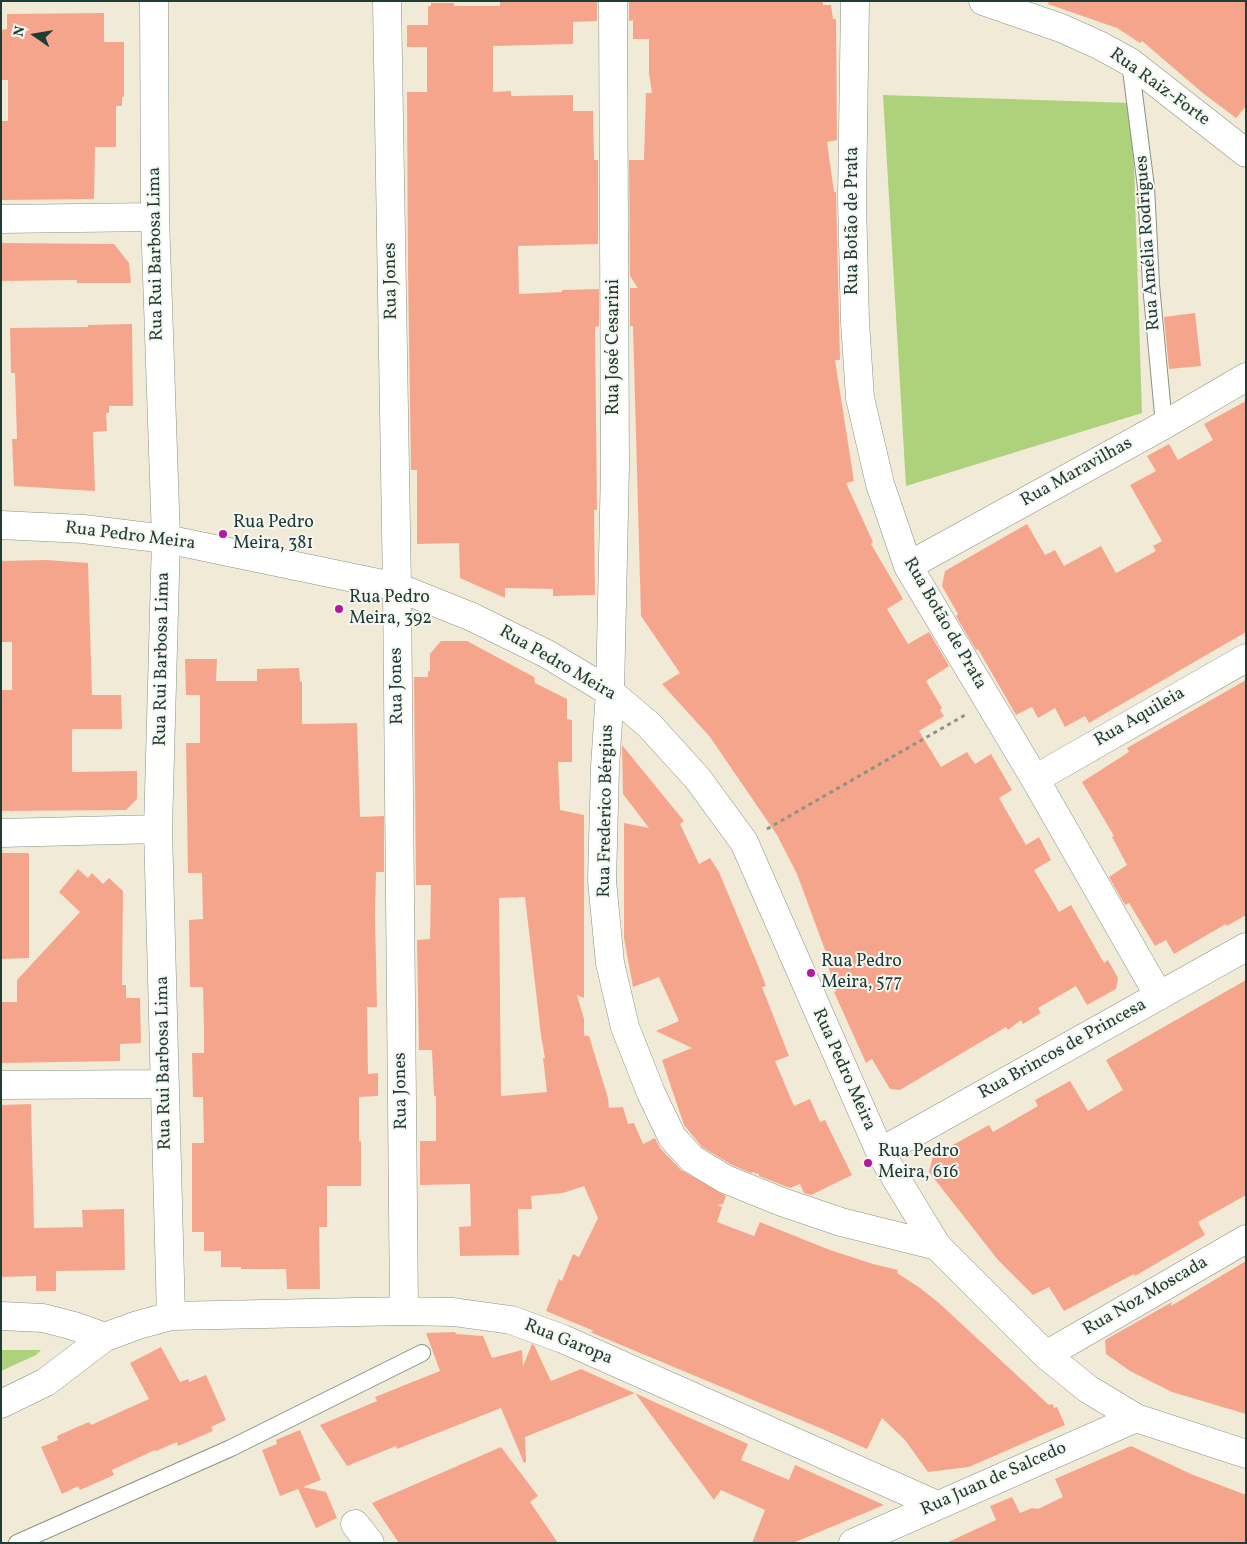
<!DOCTYPE html>
<meta charset="utf-8">
<style>
body{margin:0}
#map{position:relative;width:1247px;height:1544px;overflow:hidden;background:#f1ead6;font-family:Vollkorn,serif}
canvas{display:block}
.frame{position:absolute;inset:0;border:2px solid #1f3d34;pointer-events:none}
.north{position:absolute;left:10px;top:10px;width:50px;height:50px;-webkit-text-stroke:4px #f6f6f2;paint-order:stroke;rotate:283deg;font-size:14px;font-weight:700;line-height:20px;text-align:center;color:#1f3d34}
.north::after{content:'';display:block;margin:auto;width:18px;height:22px;background:#1f3d34;clip-path:polygon(50% 0,100% 100%,50% 72%,0 100%)}
</style>
<div id="map">
<canvas width="1247" height="1544"></canvas>
<div class="frame"></div>
<div class="north">N</div>
</div>
<script>
const ctx = document.querySelector('canvas').getContext('2d');
ctx.lineJoin = 'round';
function fill(path, color) { ctx.fillStyle = color; ctx.fill(path, 'evenodd'); }
function stroke(path, color, width, dash) { ctx.strokeStyle = color; ctx.lineWidth = width; ctx.lineCap = dash ? 'butt' : 'round'; ctx.setLineDash(dash || []); ctx.stroke(path); }
function label(font, color, halo, rows, align = 'center') {
  ctx.font = font + ' Vollkorn,serif'; ctx.lineWidth = 4; ctx.setLineDash([]); ctx.textBaseline = 'middle'; ctx.strokeStyle = halo; ctx.fillStyle = color; for (const [text, x, y, turn = 0] of rows) {
    ctx.save(); ctx.translate(x, y); ctx.rotate((+turn || 0) * Math.PI / 180); ctx.textAlign = isNaN(turn) ? turn : align; if (halo) ctx.strokeText(text, 0, 0); ctx.fillText(text, 0, 0); ctx.restore();
  }
}
fill(new Path2D(`
 M883,95L1132,103L1142,413L906,486Z
 M1,1350H41L36,1355L1,1371Z`), '#aed27b');
fill(new Path2D(`
 M500,1H597V21L573,22V44L493,46V92L511,91V96L573,95V111H593L594,160H598V244L518,246L519,294L562,292V290L599,289V326L595,327L597,510H594L595,595L553,596V589L505,588V598L460,578L459,543L417,544V470H411L408,270L407,92H427V47H407V25H428V6H431V3H454V6H500Z
 M629,1H823V5H831L833,19H836L837,140L827,142L834,192H836L840,360H835L854,481L846,483L873,542L871,544L903,599L887,609L908,644L929,632L949,666L926,681L942,708L940,710L944,716L919,731L941,767L967,752L975,764L991,754L1012,790L999,798L1026,845L1039,837L1051,860L1034,870L1059,912L1071,905L1104,963L1108,960L1118,978L1116,989L1087,1005L1076,986L1038,1008L1041,1013L1023,1024L1021,1020L1008,1030L1006,1027L900,1090L890,1089L872,1059L866,1063L834,992L836,991L826,959L828,958L797,874L777,835L710,737L662,684L680,673L641,616L633,326H630V288H638L630,276L629,160H644L646,93H652L649,73V39H633V20L629,21Z
 M1049,1H1246V106L1236,118L1204,94L1142,41L1140,43L1117,28L1048,4Z
 M104,13V42H124V97H122V106H116V147H95L94,199L1,200V121H8V80H1V30L7,29V14Z
 M1,243L114,244L129,263L131,283H77V280L1,281Z
 M1195,313L1201,366L1169,369L1164,317Z
 M132,324L133,406H109V413H106L107,431L93,432L95,491L14,486L12,439H17L15,373H11L10,328L88,327V325Z
 M1246,401V632L1089,723L1085,716L1065,727L1055,708L1038,718L1032,707L1016,715L978,649L976,650L956,616L958,614L942,586L945,571L1027,524L1045,555L1055,550L1064,566L1101,546L1116,573L1156,551L1153,546L1162,541L1130,485L1156,471L1147,456L1169,444L1178,460L1213,440L1204,424Z
 M46,560L88,563L92,695H121L122,729H72V772L137,771V799L126,810L1,811V690H12V642H1V561Z
 M441,641H467L534,677L535,683L567,699V719L572,720V762H558L560,810L584,815V998L577,995L584,1019V1036H589L608,1098L609,1108L623,1107L628,1124L634,1123L643,1144L655,1138L660,1148L681,1170L726,1196L723,1204L717,1205L722,1207L717,1222L754,1236L760,1222L830,1250L873,1264L898,1270L897,1273L920,1288L939,1303L1049,1405L1053,1404L1054,1408L1057,1407L1065,1425L969,1467L928,1472L905,1440L882,1418L867,1449L820,1428L590,1332L594,1331L546,1311L559,1279L562,1281L573,1254L579,1257L598,1218L584,1186L563,1193L531,1196L532,1209H518L519,1255L460,1256L459,1227L471,1226L470,1184L420,1185V1141H436V1096H434L432,1050H419L417,940L430,939L431,885H416L414,677H428V671H430V654ZM525,897L541,1035L545,1058H543L547,1092L501,1096L499,898Z
 M185,659H217L216,681H257V669L299,668L300,682L302,681V724L357,723L360,817L384,816V872H376L375,917L377,1007H367L368,1074L378,1073V1096L359,1097V1141H361V1186H327V1227H319L320,1289H287L286,1269H241V1267H221V1251H204V1232H192V1143H204L203,1097H193L192,1053H204V1028L203,987H190L189,920L203,919L202,873H188L186,743H200V695H186Z
 M1246,680V915L1227,926L1226,924L1174,954L1166,940L1155,946L1129,903L1125,905L1109,877L1127,865L1112,837L1114,836L1082,782L1129,752L1127,748Z
 M622,745L684,821L680,824L699,864L710,858L719,872L757,963L766,986L762,987L789,1056L775,1061L794,1106L810,1099L820,1122L825,1120L852,1175L811,1195L804,1193L800,1184L790,1188L759,1176L758,1173L755,1174L754,1172L751,1173L732,1165L702,1147L684,1125L662,1060L692,1048L656,1031L679,1021L659,977L633,987L624,938V823L649,828L623,794Z
 M1,853H29V958L1,959Z
 M78,869L88,878L92,873L103,884L109,878L123,891L122,985H126V998H140L141,1043L120,1044V1061L1,1063L2,1002H17V980L80,912L59,892Z
 M1246,980V1195L1198,1222L1205,1235L1135,1276L1134,1274L1064,1311L1049,1287L1033,1295L998,1260L929,1172L933,1156L989,1125L993,1132L1038,1106L1035,1100L1070,1081L1088,1111L1123,1090L1106,1060Z
 M31,1104L34,1228L83,1227L82,1210L124,1209L125,1270L56,1271V1291H36V1276L1,1277V1105Z
 M1246,1261V1414L1172,1392L1130,1371L1106,1354L1105,1340L1172,1302L1171,1306Z
 M455,1332L456,1334L483,1336L492,1358L522,1350L523,1366L532,1344L534,1345L551,1381L581,1369L748,1444L741,1460L789,1480L795,1465L884,1505L793,1543H752L765,1510L721,1490L714,1500L635,1393L525,1437L526,1462L524,1463L501,1408L397,1449L396,1446L347,1466L320,1425L377,1401L375,1397L440,1371L426,1333Z
 M161,1347L180,1382L188,1379L189,1382L206,1375L226,1420L211,1427L213,1431L178,1446L177,1442L156,1451L155,1450L112,1470L114,1475L80,1490L78,1486L62,1494L41,1447L58,1440L57,1436L75,1428L89,1422L91,1425L149,1399L130,1363Z
 M300,1430L321,1480L303,1487L326,1492L337,1518L316,1528L298,1489L280,1496L262,1450L277,1444L276,1440Z
 M1131,1446L1191,1474L1246,1495V1543H946L996,1520L990,1506L1012,1497L1020,1513L1032,1508L1038,1509L1063,1497L1055,1479Z
 M501,1447L538,1496L530,1502L558,1543H399L372,1503Z`), '#f6a58d');
const service = new Path2D(`
 M1130,62L1146,187L1151,285L1164,425
 M17,1543L231,1448L422,1353`);
const minor = new Path2D(`
 M154,1L155,217L166,539L158,829L171,1316
 M387,1L397,587L404,1311
 M613,1L615,467L610,692L605,767L602,881L610,963L625,1027L651,1093L672,1137L692,1159L725,1179L782,1202L841,1222L937,1246
 M855,1L852,200L855,322L860,398L880,484L908,566L1035,779L1159,996
 M983,1L1061,28L1099,45L1130,62L1246,153
 M1,219L155,217
 M1,525L83,529L166,539L397,587L472,617L547,654L610,692L649,725L698,779L744,842L880,1152L937,1246L1046,1355L1088,1389L1136,1418L1246,1454
 M908,566L1164,425L1246,377
 M1035,779L1246,658
 M1,833L158,829
 M1,1085L165,1084
 M880,1152L1246,947
 M1,1316L43,1318L74,1326L105,1337
 M1046,1355L1246,1239
 M1,1404L46,1382L105,1337L138,1325L171,1316L404,1311L453,1312L511,1320L563,1339L937,1505
 M355,1524L370,1543
 M853,1543L1136,1418`);
stroke(service, '#889485', 18);
stroke(minor, '#889485', 29);
stroke(new Path2D(`
 M767,829L965,715`), '#889485', 3, [4, 4]);
stroke(service, '#fff', 16);
stroke(minor, '#fff', 28);
for (const [x, y, r, color] of [
 [223,534,5,"#b5179e"],
 [339,609,5,"#b5179e"],
 [811,973,5,"#b5179e"],
 [868,1163,5,"#b5179e"]
]) { const dot = new Path2D(); dot.arc(x, y, r, 0, 2 * Math.PI); ctx.fillStyle = color; ctx.fill(dot); stroke(dot, '#f6f6f2', 2); }
label('18px', '#1f3d34', '#f6f6f2', [
 ["Rua Raiz-Forte",1159,88,36],
 ["Rua Botão de Prata",854,221,-90],
 ["Rua Amélia Rodrigues",1149,243,-94],
 ["Rua Rui Barbosa Lima",157,254,-91],
 ["Rua Jones",392,281,-91],
 ["Rua José Cesarini",615,347,-90],
 ["Rua Maravilhas",1077,473,-29],
 ["Rua Pedro Meira",130,537,7],
 ["Rua Botão de Prata",944,624,60],
 ["Rua Rui Barbosa Lima",163,659,-89],
 ["Rua Pedro Meira",557,664,30],
 ["Rua Jones",398,686,-91],
 ["Rua Aquileia",1140,718,-30],
 ["Rua Frederico Bérgius",607,811,-89],
 ["Rua Brincos de Princesa",1063,1050,-29],
 ["Rua Rui Barbosa Lima",165,1063,-91],
 ["Rua Pedro Meira",843,1070,66],
 ["Rua Jones",402,1091,-91],
 ["Rua Noz Moscada",1146,1297,-30],
 ["Rua Garopa",568,1343,22],
 ["Rua Juan de Salcedo",994,1480,-24]
]);
label('18px', '#1f3d34', '#f6f6f2', [
 ["Rua Pedro",233,524],
 ["Meira, 381",233,545],
 ["Rua Pedro",349,599],
 ["Meira, 392",349,620],
 ["Rua Pedro",821,963],
 ["Meira, 577",821,984],
 ["Rua Pedro",878,1153],
 ["Meira, 616",878,1174]
], 'left');
</script>
